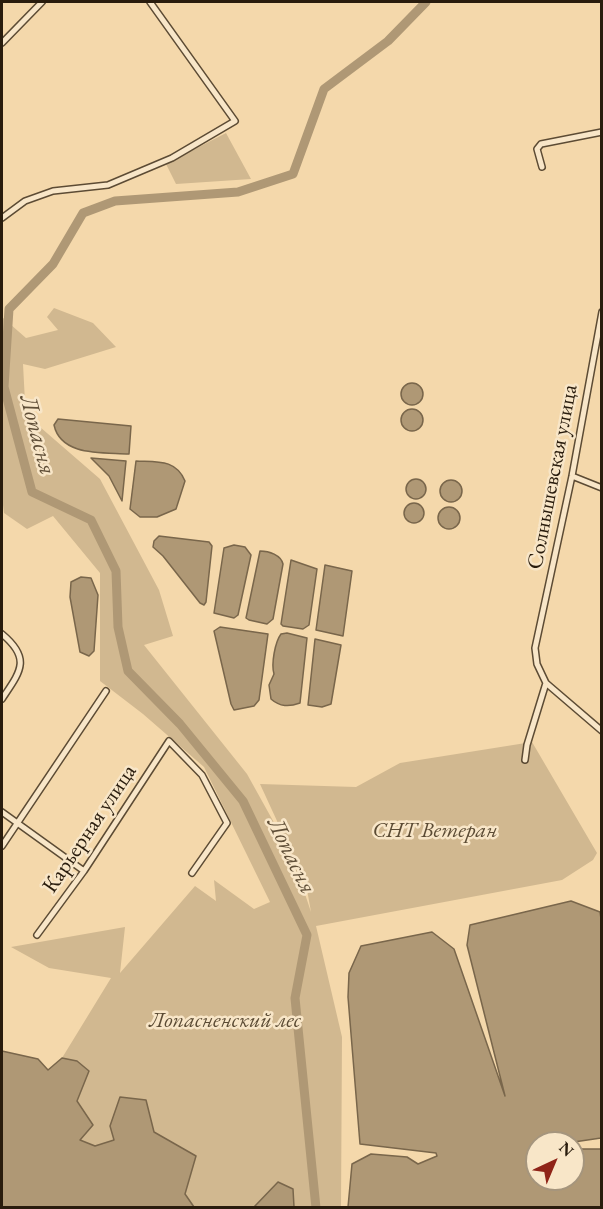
<!DOCTYPE html>
<meta charset="utf-8">
<style>
body{margin:0}
#map{position:relative;width:603px;height:1209px;overflow:hidden;background:#f4d8ab;font-family:"EB Garamond",serif}
canvas{display:block}
.frame{position:absolute;inset:0;border:3px solid #291c0d;pointer-events:none}
.north{position:absolute;left:525px;top:1131px;width:60px;height:60px;box-sizing:border-box;background:#f8e6c8;border:2px solid #a5957d;border-radius:50%;rotate:44deg;font-size:16px;font-weight:700;line-height:24px;text-align:center;color:#291c0d}
.north::after{content:'';display:block;margin:auto;width:21px;height:27px;background:#8f2418;clip-path:polygon(50% 0,100% 100%,50% 72%,0 100%)}
</style>
<div id="map">
<canvas width="603" height="1209"></canvas>
<div class="frame"></div>
<div class="north">N</div>
</div>
<script>
const ctx = document.querySelector('canvas').getContext('2d');
ctx.lineJoin = 'round';
function fill(path, color) { ctx.fillStyle = color; ctx.fill(path, 'evenodd'); }
function stroke(path, color, width, dash) { ctx.strokeStyle = color; ctx.lineWidth = width; ctx.lineCap = dash ? 'butt' : 'round'; ctx.setLineDash(dash || []); ctx.stroke(path); }
function label(font, color, halo, rows, align = 'center') {
  ctx.font = font + ' "EB Garamond",serif'; ctx.lineWidth = 5; ctx.setLineDash([]); ctx.textBaseline = 'middle'; ctx.strokeStyle = halo; ctx.fillStyle = color; for (const [text, x, y, turn = 0] of rows) {
    ctx.save(); ctx.translate(x, y); ctx.rotate((+turn || 0) * Math.PI / 180); ctx.textAlign = isNaN(turn) ? turn : align; if (halo) ctx.strokeText(text, 0, 0); ctx.fillText(text, 0, 0); ctx.restore();
  }
}
fill(new Path2D(`
 M226,133L251,179L176,184L166,164Z
 M54,308L93,323L116,347L45,369L23,364L26,421L40,427L100,479L159,590L173,636L144,645L247,774L292,855L311,912L306,884L260,784L356,787L400,763L532,742L597,853L593,860L562,880L316,926L342,1037L341,1207H294L293,1189L278,1182L254,1207H194L185,1194L196,1156L154,1132L95,1146L80,1140L77,1101L89,1071L77,1061L62,1058L111,978L49,968L11,947L125,927L120,973L195,886L216,901L214,880L254,909L270,902L204,767L143,714L100,681V573L53,516L27,529L4,513L2,497V317L26,338L58,330L47,317Z`), '#d1b890');
const water = new Path2D(`
 M401 394a11 11 0 1 1 22 0a11 11 0 1 1-22 0Z
 M401 420a11 11 0 1 1 22 0a11 11 0 1 1-22 0Z
 M58,419L131,426L129,454C104,452 61,457 54,425Z
 M91,458L126,461L122,501L109,476Z
 M136,461C157,462 176,459 185,481L176,509L157,517H140L130,509Z
 M406 489a10 10 0 1 1 20 0a10 10 0 1 1-20 0Z
 M440 491a11 11 0 1 1 22 0a11 11 0 1 1-22 0Z
 M404 513a10 10 0 1 1 20 0a10 10 0 1 1-20 0Z
 M438 518a11 11 0 1 1 22 0a11 11 0 1 1-22 0Z
 M159,536L209,542L212,546L206,602L204,605L200,603L163,556L153,547L154,541Z
 M234,545L245,547L251,555L238,615L234,618L214,613L224,548Z
 M260,551C269,551 281,555 283,564L273,619L267,624L249,620L246,618Z
 M291,560L317,569L309,625L303,629L283,626L281,624Z
 M325,565L352,571L343,636L316,630Z
 M81,577L91,578L98,595L94,651L89,656L80,652L70,597L71,582Z
 M220,627L268,634L259,700L254,706L234,710L231,704L214,631Z
 M287,633L307,638L300,703C289,707 280,707 271,699L269,685L274,674C271,664 275,642 281,634Z
 M315,639L341,645L331,704L322,707L308,705Z
 M571,901L600,912L601,919V1138L567,1143H537V1147L531,1149H537V1179H573V1149H601V1207H348L352,1164L371,1154L407,1157L418,1164L437,1156L436,1153L360,1144L348,997L349,973L361,946L432,932L454,949L505,1096L467,945L470,925Z
 M2,1051L38,1059L48,1070L62,1058L77,1061L89,1071L77,1101L93,1125L80,1140L95,1146L114,1140L110,1126L120,1097L146,1100L154,1132L196,1156L185,1194L194,1207H2Z
 M278,1182L293,1189L294,1207H254Z`);
fill(water, '#af9875');
stroke(water, '#79664b', 1.5);
stroke(new Path2D(`
 M316,1208L295,998L307,935L243,801L180,724L128,671L118,627L116,571L91,520L32,492L4,387L9,309L53,264L83,213L115,201L238,192L293,174L324,89L388,41L426,2`), '#af9875', 9);
const minor = new Path2D(`
 M2,43L42,2
 M542,167L537,149L541,144L602,132
 M2,218L25,201L53,191L108,185L172,158L235,121L150,2
 M602,312L572,476L535,648L537,664L546,683L602,731
 M572,476L602,488
 M2,634C32,659 20,672 2,699
 M525,760L527,745L546,683
 M2,812L84,871
 M2,846L106,691
 M37,935L84,871L169,741L202,775L227,823L192,873`);
stroke(minor, '#5c4b34', 8);
stroke(minor, '#f8e6c8', 5);
label('22px', '#291c0d', '#f8e6c8', [
 ["Солнышевская улица",553,477,-79],
 ["Карьерная улица",90,829,-56]
]);
label('italic 22px', '#5b4b34', '#f8e6c8', [
 ["СНТ Ветеран",435,831],
 ["Лопасненский лес",225,1021]
]);
label('italic 24px', '#5f4e37', '#f8e6c8', [
 ["Лопасня",37,435,75],
 ["Лопасня",291,856,64]
]);
</script>
